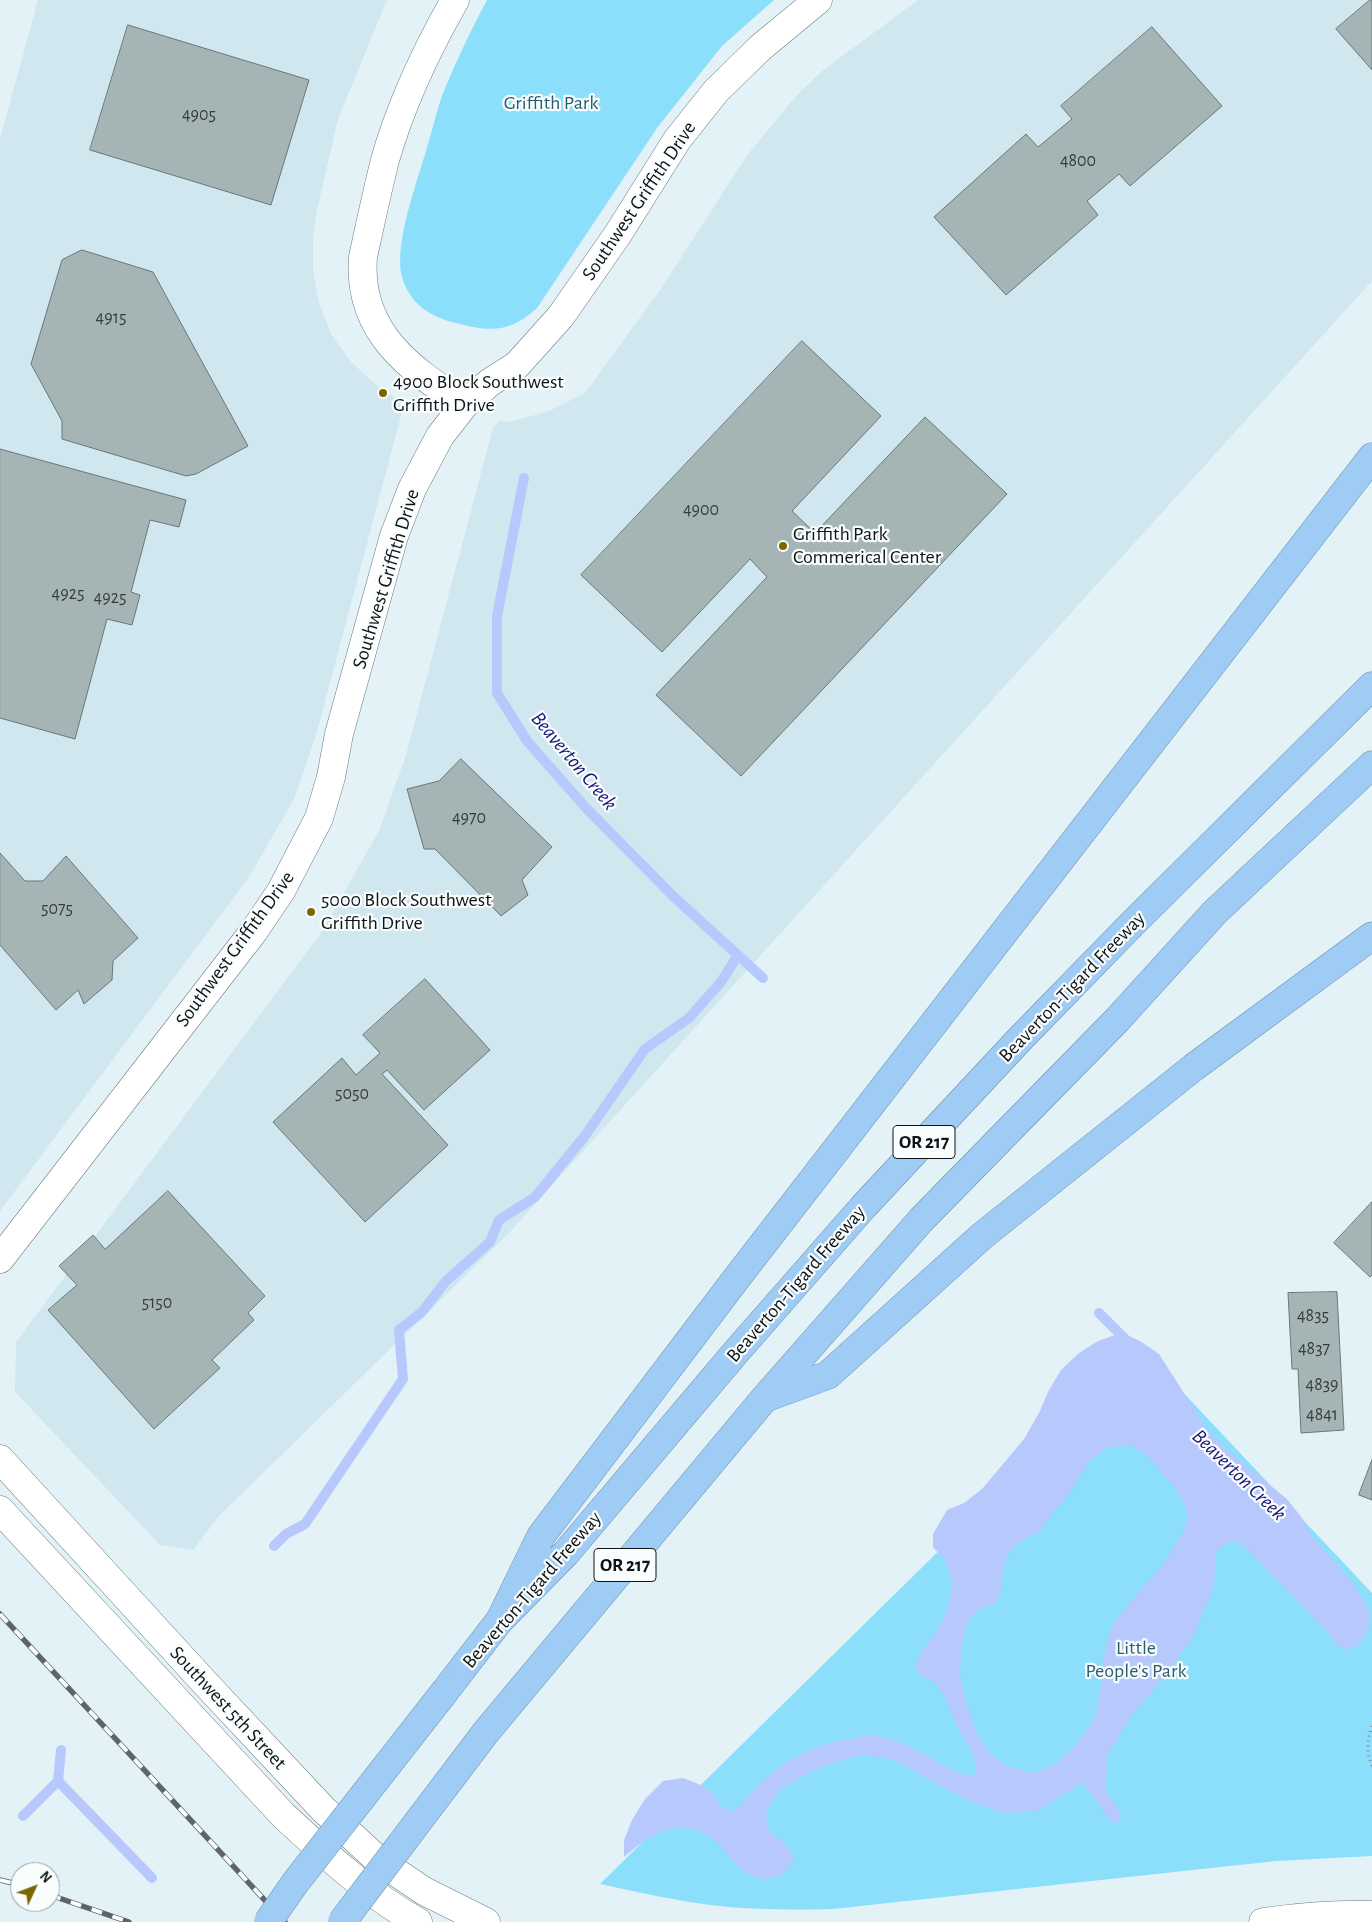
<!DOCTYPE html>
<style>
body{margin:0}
#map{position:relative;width:1372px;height:1922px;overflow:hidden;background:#e3f2f7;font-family:"Alegreya Sans",sans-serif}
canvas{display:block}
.north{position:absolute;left:10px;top:1862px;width:50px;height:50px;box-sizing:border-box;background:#fafdfe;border:1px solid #9c9fa1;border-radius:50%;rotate:47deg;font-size:14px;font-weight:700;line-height:20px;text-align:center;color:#0e1315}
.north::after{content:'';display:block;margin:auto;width:18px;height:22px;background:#796800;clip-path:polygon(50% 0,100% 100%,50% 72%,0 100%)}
</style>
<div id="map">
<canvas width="1372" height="1922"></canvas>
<div class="north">N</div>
</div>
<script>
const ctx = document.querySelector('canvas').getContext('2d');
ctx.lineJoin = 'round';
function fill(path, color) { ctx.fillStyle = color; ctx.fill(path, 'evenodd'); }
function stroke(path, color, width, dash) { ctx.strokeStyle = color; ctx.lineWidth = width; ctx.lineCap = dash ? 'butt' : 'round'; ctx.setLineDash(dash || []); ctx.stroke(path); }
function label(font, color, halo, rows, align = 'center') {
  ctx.font = font + ' "Alegreya Sans",sans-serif'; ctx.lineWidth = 4.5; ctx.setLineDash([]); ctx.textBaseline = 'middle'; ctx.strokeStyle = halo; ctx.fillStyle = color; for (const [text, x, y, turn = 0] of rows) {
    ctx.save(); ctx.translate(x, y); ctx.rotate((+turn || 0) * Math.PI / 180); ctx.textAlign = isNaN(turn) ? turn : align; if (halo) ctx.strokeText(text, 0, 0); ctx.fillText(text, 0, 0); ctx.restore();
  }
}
fill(new Path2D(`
 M38,0H387L338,119L317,210L313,236V271L319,303L331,334L351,362L374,383L397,399L401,405L402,412L315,739L294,799L249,877L0,1211V139Z
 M918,0H1372V281L507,1235L219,1516L193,1550L160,1545L15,1392L16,1342L321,933L379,831L406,755L493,428L499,421L508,422L547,412L585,393L660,290L748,154L797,95L822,71Z`), '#d0e7f0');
fill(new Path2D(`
 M487,0H774L722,46L657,128L537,308C510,333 490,332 456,323C430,317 410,304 402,277C393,244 419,177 428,144C434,125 438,104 446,86C458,57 472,28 487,0Z
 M1143,1350L1372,1593V1856L1276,1861L833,1909C792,1910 751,1910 710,1905C673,1900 637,1892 600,1884Z`), '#8bdffb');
fill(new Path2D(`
 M1125,1334L1140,1341L1159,1354L1209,1432L1232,1454L1287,1499L1302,1518L1313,1538L1349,1578L1366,1604L1370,1614V1624L1364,1638L1359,1645L1352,1648L1344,1649L1337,1645L1330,1635L1314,1618L1245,1547L1233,1541L1223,1545L1216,1553L1214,1586L1192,1639L1164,1677L1133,1714L1107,1755L1106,1791L1121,1814L1118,1823L1114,1824C1100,1812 1096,1794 1081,1783L1038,1811L1005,1813L966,1800L893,1759L862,1755L832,1763L806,1774L781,1789L770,1804L766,1818L770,1832L785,1844L794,1856C789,1879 765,1885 746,1872C726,1859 718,1833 689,1828C662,1825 643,1841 624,1857V1840L632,1820L645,1799L663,1781L683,1778L701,1785L714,1794L720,1805L729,1811L736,1810C768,1773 795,1749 845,1740C853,1739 863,1735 871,1735C890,1736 908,1746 924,1754C939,1762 960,1779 976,1774C978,1757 965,1742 958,1728C952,1715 948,1701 940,1689C935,1682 930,1678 921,1676L915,1667C920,1649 927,1646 937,1631C949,1613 956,1586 947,1565C945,1558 937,1552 933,1547V1534L947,1510L964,1503L982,1489L1024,1439L1039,1413L1049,1390L1061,1370L1079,1353L1098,1341L1112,1336ZM1132,1446L1149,1457L1178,1492L1188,1512L1185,1529L1161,1567L1129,1603L1112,1626L1105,1650L1101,1687L1095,1717L1077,1744L1058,1762L1035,1773L1008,1767L988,1751L976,1731L966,1702L960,1676L961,1648L966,1628L973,1614L982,1608L992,1605L997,1601L1001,1592L1002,1575L1006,1558L1013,1547L1040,1530L1054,1511L1072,1490L1088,1462L1107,1447Z`), '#b7c9fc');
stroke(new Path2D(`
 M524,478L497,616V693L527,741L587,809L674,897L763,978
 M1099,1313L1129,1343
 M274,1546L286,1534L305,1524L403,1379L399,1330L422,1312L445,1282L490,1242L499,1220L535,1197L584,1137L645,1049L689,1018L721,982L738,955
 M58,1781L152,1878
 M23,1816L58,1781L61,1750`), '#b7c9fc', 10);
const building = new Path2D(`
 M1370,0H1372V70L1336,29Z
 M128,25L309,80L271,205L90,150Z
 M1152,27L1222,106L1130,186L1119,174L1087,201L1098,215L1006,295L934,217L1026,134L1038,147L1072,119L1061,106Z
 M82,250L153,272L248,446L196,474L186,476L62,439V421L31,364L62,260Z
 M802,341L881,416L792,511L815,533L925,417L1007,494L741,776L656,695L767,577L750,559L662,652L581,575Z
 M0,449L186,500L179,527L150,520L131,592L140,595L132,625L107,619L75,739L0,718Z
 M461,759L552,847L522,880L528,895L501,916L435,849H424L407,789L439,781Z
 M0,853L25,881H43L66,856L138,938L113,961L112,980L84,1004L78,990L56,1010L0,945Z
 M425,979L490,1050L424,1110L387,1070L382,1074L448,1145L365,1222L273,1122L342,1058L356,1075L380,1053L363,1035Z
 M168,1191L265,1296L248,1313L254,1320L212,1360L220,1368L154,1429L48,1310L77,1285L59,1266L93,1235L105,1249Z
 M1372,1202V1275L1370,1277L1334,1243Z
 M1337,1292L1344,1430L1301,1433L1298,1369H1292L1288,1293Z
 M1372,1460V1500L1359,1495Z`);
fill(building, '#a5b5b5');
stroke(building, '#697878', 1);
const minor = new Path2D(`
 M455,0C426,51 401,104 385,160C377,192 370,225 363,257C357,331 409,369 465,404
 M0,1259L254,931L281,891L319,818L331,777L339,734L394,536L412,489L440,436L465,404L489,383L517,365L561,316L618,234L677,140L716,91L760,48L818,0
 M0,1459L205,1683L323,1809L378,1860L424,1891L486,1922
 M0,1510L283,1815C325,1854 368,1894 418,1922
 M1263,1922C1300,1917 1335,1914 1372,1915`);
const highway = new Path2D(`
 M768,1397L828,1375L982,1236L1194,1067L1372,936
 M500,1620L541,1536L739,1275L1372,457
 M446,1690L500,1620L566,1553L736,1352L864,1206L1020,1039L1132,924L1372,686
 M486,1732L764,1399L922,1219L1117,1020L1215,912L1372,765`);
stroke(minor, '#6d7b7f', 29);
stroke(highway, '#6c8ba6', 29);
stroke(new Path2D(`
 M1372,1726C1367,1740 1366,1752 1372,1766`), '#818c8f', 3, [1, 4]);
stroke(minor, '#fff', 28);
stroke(highway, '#9fccf4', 28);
const rail = new Path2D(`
 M0,1614L285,1922
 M0,1880L20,1885
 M50,1895L129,1922`);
stroke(rail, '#5c6568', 5.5);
stroke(rail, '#fafdfe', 4, [11]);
const highwayBridge = new Path2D(`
 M268,1922L295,1883L446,1690
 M342,1922L486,1732`);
stroke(highwayBridge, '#6c8ba6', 29, []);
stroke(highwayBridge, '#9fccf4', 28);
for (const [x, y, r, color] of [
 [383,393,5,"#796800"],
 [783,546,5,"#796800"],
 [311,912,5,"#796800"]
]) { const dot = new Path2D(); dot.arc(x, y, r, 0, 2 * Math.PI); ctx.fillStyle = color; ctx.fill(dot); stroke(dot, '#fafdfe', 2); }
label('18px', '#343c3d', null, [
 ["4905",199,115],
 ["4800",1078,161],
 ["4915",111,318],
 ["4900",701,510],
 ["4925",68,594],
 ["4925",110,598],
 ["4970",469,818],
 ["5075",57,909],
 ["5050",352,1094],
 ["5150",157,1303],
 ["4835",1313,1316],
 ["4837",1314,1349],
 ["4839",1322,1385],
 ["4841",1322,1415]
]);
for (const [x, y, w] of [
 [924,1142,62],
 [625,1565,62]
]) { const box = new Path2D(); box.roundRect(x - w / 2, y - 16.5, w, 33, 4); ctx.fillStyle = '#fafdfe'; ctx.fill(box); stroke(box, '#0e1315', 1); }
label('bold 19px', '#0e1315', null, [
 ["OR 217",924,1142],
 ["OR 217",625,1565]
]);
label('20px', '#295e6f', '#fafdfe', [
 ["Griffith Park",551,103],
 ["Little",1136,1648],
 ["People's Park",1136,1671]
]);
label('20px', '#0e1315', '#fafdfe', [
 ["Southwest Griffith Drive",639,201,-56],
 ["Southwest Griffith Drive",386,579,-73],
 ["Southwest Griffith Drive",235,949,-54],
 ["Beaverton-Tigard Freeway",1072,987,-46],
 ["Beaverton-Tigard Freeway",796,1284,-49],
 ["Beaverton-Tigard Freeway",532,1590,-49],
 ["Southwest 5th Street",228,1708,47]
]);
label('20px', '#0e1315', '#fafdfe', [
 ["4900 Block Southwest",393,382],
 ["Griffith Drive",393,405],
 ["Griffith Park",793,534],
 ["Commerical Center",793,557],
 ["5000 Block Southwest",321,900],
 ["Griffith Drive",321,923]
], 'left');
label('italic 21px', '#141575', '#fafdfe', [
 ["Beaverton Creek",574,761,50],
 ["Beaverton Creek",1239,1475,44]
]);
</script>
